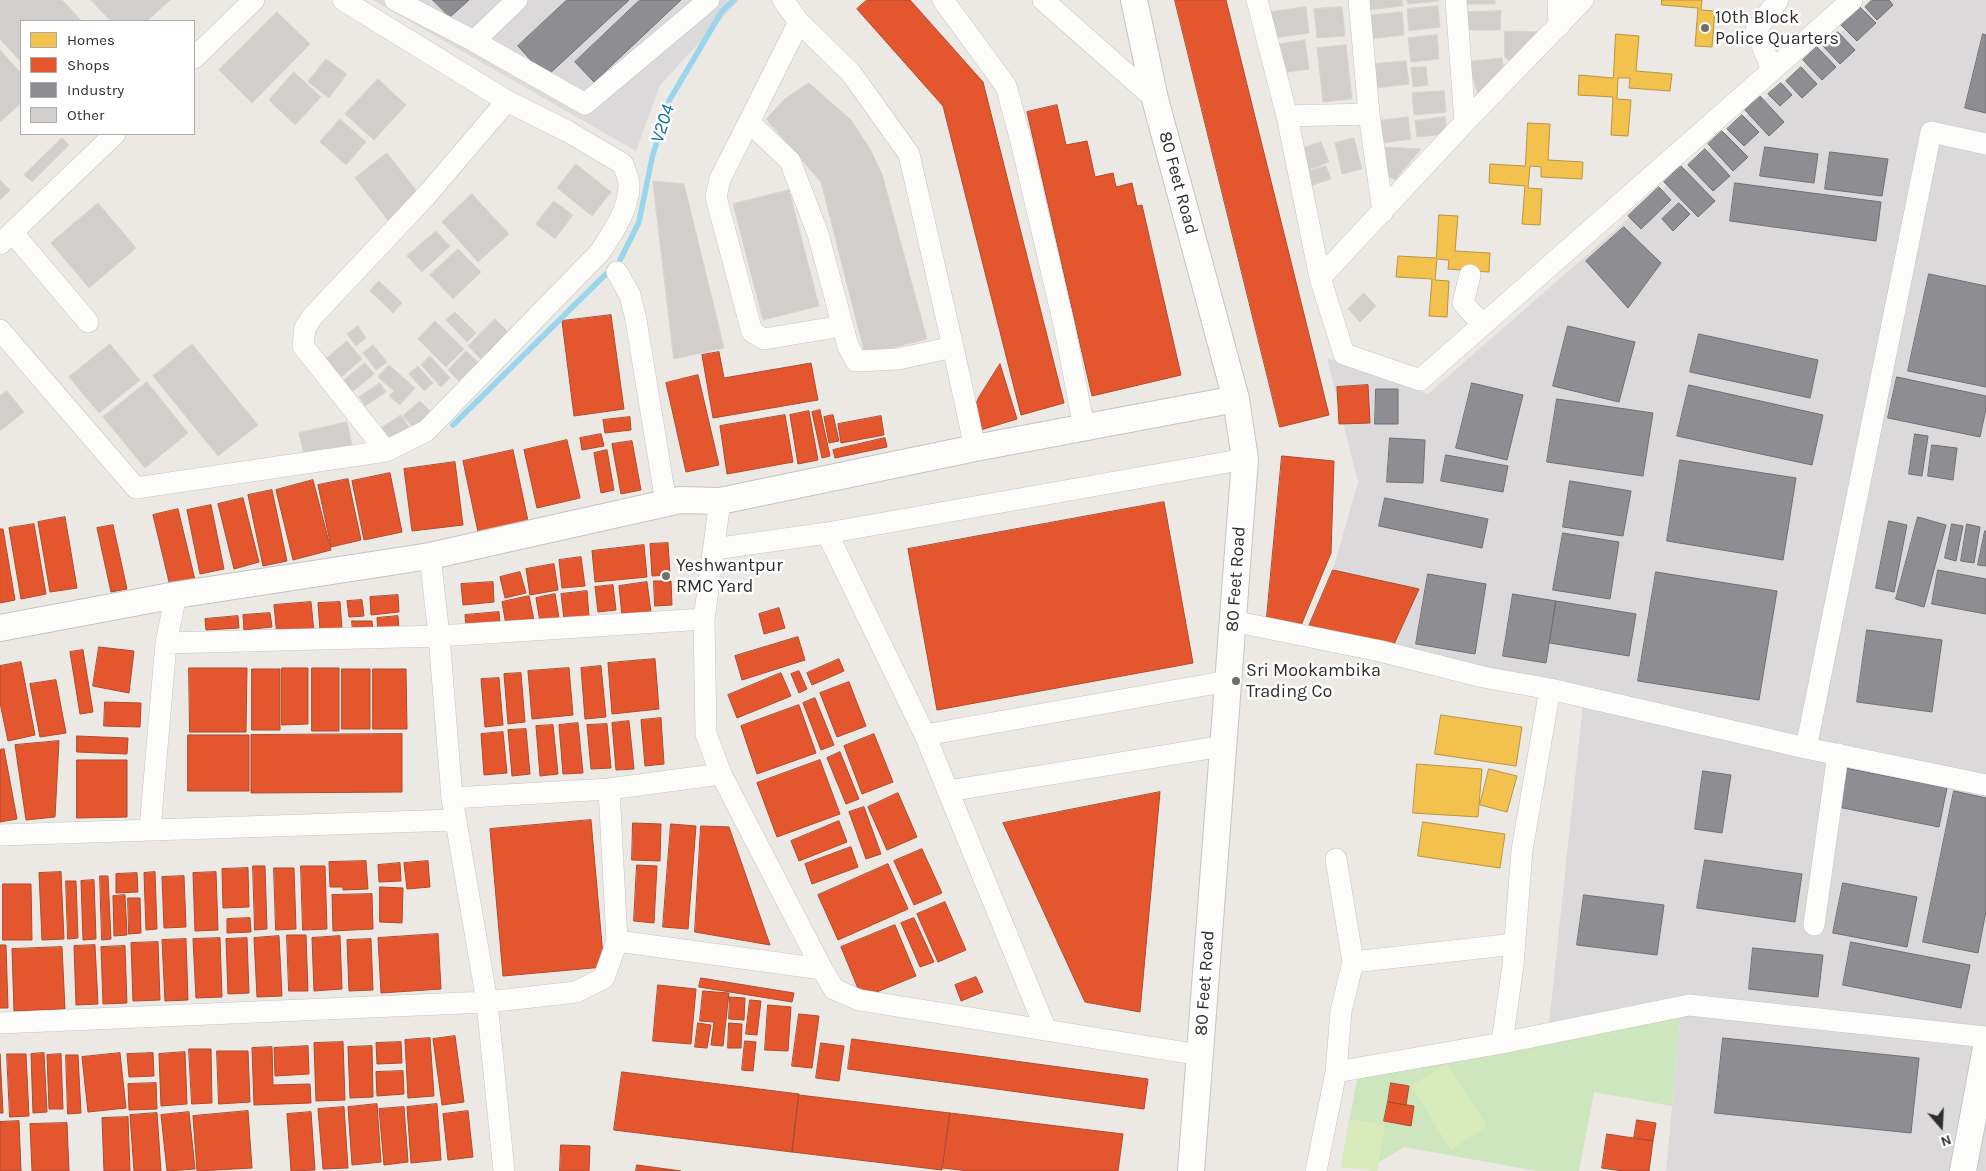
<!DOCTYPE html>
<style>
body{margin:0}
#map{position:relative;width:1986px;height:1171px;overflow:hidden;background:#ece8e4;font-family:Karla,sans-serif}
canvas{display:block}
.legend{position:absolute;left:20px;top:20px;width:175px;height:115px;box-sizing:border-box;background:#fff;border:1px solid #ababab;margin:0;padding:6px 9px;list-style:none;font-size:15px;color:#2e2e2e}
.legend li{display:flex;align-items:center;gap:10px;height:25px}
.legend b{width:25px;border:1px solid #ababab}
.north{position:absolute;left:1916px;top:1101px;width:50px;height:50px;-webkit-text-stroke:4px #fff;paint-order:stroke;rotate:161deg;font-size:14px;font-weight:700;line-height:20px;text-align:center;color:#2e2e2e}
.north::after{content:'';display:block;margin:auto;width:18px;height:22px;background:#2e2e2e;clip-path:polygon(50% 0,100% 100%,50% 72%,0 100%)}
</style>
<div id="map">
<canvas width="1986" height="1171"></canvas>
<ul class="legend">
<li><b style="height:14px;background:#f2c14e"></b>Homes</li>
<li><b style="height:14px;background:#e4572e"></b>Shops</li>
<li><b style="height:14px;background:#8d8d92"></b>Industry</li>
<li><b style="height:14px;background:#d1cecb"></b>Other</li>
</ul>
<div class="north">N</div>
</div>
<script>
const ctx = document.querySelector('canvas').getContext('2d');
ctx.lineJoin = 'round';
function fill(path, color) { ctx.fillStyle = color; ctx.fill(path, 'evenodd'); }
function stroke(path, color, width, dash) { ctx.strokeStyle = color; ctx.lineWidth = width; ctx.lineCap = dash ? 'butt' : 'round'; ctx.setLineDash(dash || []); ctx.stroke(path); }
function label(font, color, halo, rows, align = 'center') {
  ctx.font = font + ' Karla,sans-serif'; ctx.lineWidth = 5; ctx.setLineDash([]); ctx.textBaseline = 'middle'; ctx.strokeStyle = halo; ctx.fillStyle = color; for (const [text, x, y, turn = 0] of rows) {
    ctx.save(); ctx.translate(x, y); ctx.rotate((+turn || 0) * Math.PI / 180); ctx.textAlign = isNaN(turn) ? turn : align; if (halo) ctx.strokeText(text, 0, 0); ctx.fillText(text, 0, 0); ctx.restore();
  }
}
fill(new Path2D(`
 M373,0H739L660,85L636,151Z
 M1878,0H1986V1171H1666L1681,1012L1549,1024L1584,694L1314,637L1358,482L1327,358L1428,394Z`), '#dcd9db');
fill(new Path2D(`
 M1681,1012L1672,1106L1594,1092L1579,1171H1537L1404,1147L1379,1162L1377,1171L1341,1167L1358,1074Z`), '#cee6be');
fill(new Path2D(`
 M1447,1063L1487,1126L1451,1150L1411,1086Z
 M1349,1119L1385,1125L1377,1171L1341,1167Z`), '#d9eabb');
const homes = new Path2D(`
 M1662,0H1702L1701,10L1715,11L1712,47L1695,46L1698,8L1662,5Z
 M1616,34L1639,36L1636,71L1672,74L1670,91L1629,88L1630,78H1618L1617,99L1631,100L1628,136L1611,135L1613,97L1578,95L1579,75L1613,78Z
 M1528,123L1550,124L1548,160L1583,162L1582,179L1541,177V167L1530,166L1528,188L1542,189L1540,225L1522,224L1525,186L1489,183L1490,164L1525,166Z
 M1439,215L1458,216L1455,251L1490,253L1489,272L1448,269L1449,260L1437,259L1435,280L1449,281L1447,317L1429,316L1432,279L1396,277L1398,256L1436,258Z
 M1441,715L1522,727L1516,766L1435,754Z
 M1417,764L1482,769L1478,817L1413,813Z
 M1489,769L1517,776L1507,812L1480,805Z
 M1423,822L1505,834L1500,868L1418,856Z`);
fill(homes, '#f2c14e');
stroke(homes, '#b79544', 1);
const shops = new Path2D(`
 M867,0H910L983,82L1064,403L1021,415L943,106L857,9Z
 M1175,0H1226L1329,415L1280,427Z
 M1057,105L1066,145L1087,141L1095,177L1113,173L1116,187L1132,183L1137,206L1142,205L1181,375L1092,396L1027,112Z
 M611,315L624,409L574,416L562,321Z
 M719,352L724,378L811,363L818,400L713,418L702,355Z
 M1000,364L1017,419L974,432L970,417L979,397Z
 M698,375L719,465L686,472L666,383Z
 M1368,385L1370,423L1339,424L1337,387Z
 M820,410L830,456L822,458L812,412Z
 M809,411L818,460L798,464L790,415Z
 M785,415L793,462L727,474L720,426Z
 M833,415L839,441L829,443L824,417Z
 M881,416L884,435L841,443L838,424Z
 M630,417L631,430L605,433L603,420Z
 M601,434L604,446L582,450L580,438Z
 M885,438L887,447L835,458L833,450Z
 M567,440L580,498L537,508L524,450Z
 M632,441L641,490L621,494L612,444Z
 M513,450L528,521L478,532L463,461Z
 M607,450L614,490L601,493L594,453Z
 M1282,456L1334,461L1331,553L1300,628L1266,627Z
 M455,462L463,525L412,531L404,469Z
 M390,473L402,532L364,540L352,481Z
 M348,479L361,540L331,547L318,485Z
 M313,480L331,550L293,560L276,490Z
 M272,490L287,561L263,566L248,495Z
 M243,498L259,562L234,569L218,504Z
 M1164,502L1193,663L937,710L908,549Z
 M211,505L224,569L200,574L187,510Z
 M178,509L195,580L170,586L153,515Z
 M65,517L77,588L50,592L38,522Z
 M34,524L46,594L21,599L9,528Z
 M113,525L127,589L111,592L97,528Z
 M0,529H3L15,600L0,603Z
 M668,543L670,575L652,576L650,544Z
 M644,545L647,577L595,582L592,551Z
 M581,557L585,586L562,588L559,560Z
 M554,564L558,590L530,595L526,569Z
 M1333,570L1419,589L1390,653L1306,633Z
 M520,572L526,593L505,598L500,577Z
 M654,581H671L672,605L655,606Z
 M493,582L494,602L463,605L461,584Z
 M647,582L651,612L622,616L619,586Z
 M613,585L616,610L598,612L595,587Z
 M587,591L589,616L564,619L561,594Z
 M555,594L559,618L540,622L536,598Z
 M398,595L399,612L371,615L370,597Z
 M529,596L534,620L506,625L502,602Z
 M362,600L364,616L349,617L347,601Z
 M311,602L314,632L277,636L274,605Z
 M340,602L342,629L320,631L318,603Z
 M779,608L785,628L764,634L759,614Z
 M499,612L500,623L466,626L465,615Z
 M270,613L272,627L244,630L243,615Z
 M238,616L239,628L206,630L205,619Z
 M398,616L399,630L378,632L377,618Z
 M352,621H372L373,630L353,631Z
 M798,637L805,660L742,680L735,656Z
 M99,647L134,651L129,693L93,686Z
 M83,650L93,712L80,714L70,652Z
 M655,659L659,709L612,714L608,663Z
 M839,659L844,671L812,685L807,673Z
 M21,662L35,735L8,741L0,703V666Z
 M601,666L606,717L585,719L581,668Z
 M189,668H247L246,732H190Z
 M282,668H308V724L282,725Z
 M312,668H339V731H312Z
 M569,668L573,715L532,719L528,671Z
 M252,669H280V730H252Z
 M342,669H370V729H342Z
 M373,669H406L407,729H373Z
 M799,671L807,689L799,693L791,674Z
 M521,673L525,722L508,724L504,674Z
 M781,673L791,696L737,718L728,695Z
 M499,678L503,725L485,727L481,679Z
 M56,680L66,733L40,737L30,684Z
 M849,682L866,726L837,737L820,693Z
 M815,698L834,745L821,750L803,703Z
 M105,702L141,703L140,727L104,726Z
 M799,705L816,753L757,774L741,726Z
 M661,718L664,764L645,766L641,720Z
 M629,721L634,769L616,770L612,723Z
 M578,723L583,773L563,774L559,725Z
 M607,724L611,768L591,769L587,725Z
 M553,725L558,774L540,776L536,726Z
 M526,729L530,774L512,776L508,730Z
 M503,732L507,773L484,775L481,734Z
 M402,734V792L251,793V735Z
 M874,734L893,782L862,794L844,746Z
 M188,735H249V791H188Z
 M77,736L128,738L127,754L77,752Z
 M59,741L55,817L26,820L15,745Z
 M4,749L17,819L0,822V750Z
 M840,752L859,799L846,804L827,758Z
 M77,760H127V817L77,818Z
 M820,760L840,814L777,837L757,783Z
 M1160,792L1140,1012L1085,1002L1003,823Z
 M898,793L917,837L887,850L868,807Z
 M864,807L881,854L866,859L849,812Z
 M591,820L604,967L503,976L490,829Z
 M839,821L847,842L799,861L791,841Z
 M633,823L661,824L660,861L632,860Z
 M671,824L696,826L688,929L663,927Z
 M701,826L729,827L770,945L695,932Z
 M851,847L858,867L812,884L805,864Z
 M922,849L942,893L914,905L894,861Z
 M366,861L368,889L343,890V887H330L329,862Z
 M428,861L430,887L407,889L404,863Z
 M400,863L401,881L379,882L378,865Z
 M888,864L908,909L838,940L818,895Z
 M637,865L657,866L654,923L634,921Z
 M253,866H265L267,929L255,930Z
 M301,866H325L327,929L303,930Z
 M248,868L249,907L223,908L222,869Z
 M274,868H294L296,929L276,930Z
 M61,872L64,939L42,940L39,873Z
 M155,872L157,929L146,930L144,873Z
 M216,872L218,930L195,931L193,873Z
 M137,873L138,892L116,893V874Z
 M100,876H108L111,939L102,940Z
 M184,876L186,927L164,928L162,877Z
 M94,880L96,939L83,940L81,881Z
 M66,881H76L78,938L68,939Z
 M3,884H31L32,940H3Z
 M380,887L403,888L402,923L380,922Z
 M372,894L373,929L333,931L332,895Z
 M125,895L127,935L114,936L113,896Z
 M128,898H140L141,933L129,934Z
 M945,902L966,950L938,962L917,914Z
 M250,918L251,932L227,933V919Z
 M914,918L934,962L920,967L901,923Z
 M895,925L916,976L862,998L841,947Z
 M438,934L441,989L381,993L378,938Z
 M287,935H306L308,991H289Z
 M279,936L282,996L257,997L254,938Z
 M340,936L342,989L314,991L312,938Z
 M220,938L222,997L196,998L193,939Z
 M247,938L249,993L228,994L226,939Z
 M186,939L188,1000L165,1001L162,940Z
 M371,939L373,990L349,991L347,940Z
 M158,942L160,1000L133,1001L131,943Z
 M0,945H6L8,1008H0Z
 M95,945L98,1004L76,1005L74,946Z
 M125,946L127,1003L103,1004L101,947Z
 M62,947L65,1009L14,1011L12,949Z
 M976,977L983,992L961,1001L955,985Z
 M701,978L794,993L792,1002L699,987Z
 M658,985L696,989L691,1044L653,1041Z
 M703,991L729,993L723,1046L711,1045L714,1022L700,1021Z
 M730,997L745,998L744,1020L729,1019Z
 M750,1000L761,1001L757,1035L746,1034Z
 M768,1005L791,1007L788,1051L765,1050Z
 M799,1014L819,1016L812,1068L792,1066Z
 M698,1023L711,1025L707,1048L695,1047Z
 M729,1023L742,1024L741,1048H728Z
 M455,1036L464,1102L442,1105L433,1039Z
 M430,1038L434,1096L408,1098L405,1040Z
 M852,1039L1148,1079L1144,1109L848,1069Z
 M745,1041L756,1042L753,1071L742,1070Z
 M343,1042L345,1100L316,1101L314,1043Z
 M401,1042L402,1063L377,1064L376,1043Z
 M821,1043L844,1046L839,1081L816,1078Z
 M308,1046L309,1074L275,1076L274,1048Z
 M372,1046L373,1097L350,1098L348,1047Z
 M272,1047L273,1085L310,1084L311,1103L254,1105L252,1048Z
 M189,1049H211L212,1103L192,1104Z
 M217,1051H248L250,1102L219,1104Z
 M185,1052L187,1104L161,1106L159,1054Z
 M44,1053L47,1112L33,1113L31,1054Z
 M120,1053L126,1108L88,1112L82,1057Z
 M153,1053L154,1076L129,1077L127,1054Z
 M0,1054L3,1113H0Z
 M7,1054H26L29,1116L10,1117Z
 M61,1054L63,1109H49L47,1055Z
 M66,1055H78L81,1113L68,1114Z
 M403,1071L404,1094L377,1096L376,1072Z
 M622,1072L799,1094L792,1152L614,1130Z
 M156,1083L157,1109L129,1110L128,1084Z
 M1391,1083L1409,1086L1406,1105L1388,1102Z
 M799,1095L950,1113L942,1170L792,1152Z
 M1388,1102L1414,1106L1411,1126L1384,1121Z
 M377,1104L381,1162L352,1165L348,1107Z
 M437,1104L441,1160L411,1163L407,1107Z
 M344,1107L348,1168L323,1169L318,1109Z
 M404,1107L408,1162L384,1165L379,1109Z
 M248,1111L252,1168L197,1171L193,1116Z
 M468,1111L473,1157L448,1160L443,1114Z
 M189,1112L195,1169L167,1171L161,1115Z
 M311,1112L315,1170L291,1171L287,1114Z
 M157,1113L161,1171H134L130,1115Z
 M950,1113L1123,1134L1118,1171H969L943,1168Z
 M128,1117L130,1171H104L102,1118Z
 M1637,1120L1656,1123L1653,1141L1634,1138Z
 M19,1121L21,1171H0V1122Z
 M67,1123L69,1171H32L30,1124Z
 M1607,1134L1653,1141L1649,1171H1623L1602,1168Z
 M561,1145L590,1146L589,1171H560Z
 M637,1165L681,1171H636Z`);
fill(shops, '#e4572e');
stroke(shops, '#ad4b2e', 1);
const industry = new Path2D(`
 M433,0H469L450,17Z
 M567,0H629L546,77L518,46Z
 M640,0H681L594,82L575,62Z
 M1872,0H1889L1893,5L1877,20L1865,7Z
 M1860,7L1876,23L1857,41L1841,25Z
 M1838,32L1855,50L1840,64L1823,46Z
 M1983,34L1986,35V113L1965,108Z
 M1817,47L1836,67L1822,80L1803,60Z
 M1801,67L1817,84L1802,98L1786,81Z
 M1781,83L1792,95L1780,106L1768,94Z
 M1760,96L1784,122L1769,136L1745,110Z
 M1742,115L1759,132L1744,146L1727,129Z
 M1722,131L1748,157L1733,171L1708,144Z
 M1765,147L1818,154L1814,183L1760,176Z
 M1705,149L1730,176L1713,191L1688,165Z
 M1830,152L1888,159L1882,196L1825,189Z
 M1681,166L1715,201L1698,217L1664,182Z
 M1735,183L1881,202L1876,241L1730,221Z
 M1659,187L1671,200L1641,229L1628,216Z
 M1679,203L1690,214L1673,231L1662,219Z
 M1624,227L1661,263L1628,308L1586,261Z
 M1929,274L1986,286V387L1908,371Z
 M1568,326L1635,342L1619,402L1553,386Z
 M1699,334L1818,360L1810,398L1690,372Z
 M1897,377L1986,396V409L1980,437L1888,418Z
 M1472,383L1523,395L1507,460L1456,448Z
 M1689,385L1823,415L1812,465L1677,436Z
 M1376,389H1398V424H1375Z
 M1557,399L1653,413L1643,476L1547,462Z
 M1915,434L1928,436L1922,476L1909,474Z
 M1390,438L1425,440L1423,483L1387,482Z
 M1932,445L1957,448L1953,480L1928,476Z
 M1446,455L1508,466L1503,492L1441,481Z
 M1680,460L1796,478L1783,560L1667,541Z
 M1570,481L1631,491L1623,536L1563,527Z
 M1385,498L1488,519L1482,548L1379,526Z
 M1918,517L1946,525L1924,607L1896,599Z
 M1889,521L1907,525L1894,592L1876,588Z
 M1952,524L1963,526L1956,561L1945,558Z
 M1967,524L1980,527L1974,563L1961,561Z
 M1985,531H1986V566L1978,565Z
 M1563,533L1619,542L1610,599L1553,590Z
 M1938,570L1986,579V614L1932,604Z
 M1656,572L1777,591L1759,700L1638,681Z
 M1428,574L1486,584L1475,654L1416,644Z
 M1513,594L1556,601L1546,663L1503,656Z
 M1556,601L1636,614L1629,656L1550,643Z
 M1867,630L1942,640L1932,712L1857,702Z
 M1845,768L1947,788L1939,827L1838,807Z
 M1703,771L1731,775L1722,833L1695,829Z
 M1954,791L1986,798V911L1978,953L1923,942Z
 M1705,860L1802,874L1795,922L1697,908Z
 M1843,883L1917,897L1907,947L1833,933Z
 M1584,895L1664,905L1657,955L1577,945Z
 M1851,942L1970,965L1961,1008L1843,985Z
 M1753,948L1823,955L1818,997L1749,989Z
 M1723,1038L1919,1058L1911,1133L1715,1113Z`);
fill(industry, '#8d8d92');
stroke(industry, '#707074', 1);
stroke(new Path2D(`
 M620,260L639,222L652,158L669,101L722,11L734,0
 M453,425L606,274`), '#99d6ec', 5.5);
const building = new Path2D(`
 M0,0H62L82,21H21V62L0,39Z
 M91,0H170L147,21H111Z
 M1366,0H1402L1403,6L1367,10Z
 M1407,0H1439V1L1408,4Z
 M1464,0H1495V4H1464Z
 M1438,6L1440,27L1409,31L1407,9Z
 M1306,7L1309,33L1274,38L1271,12Z
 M1342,7L1345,36L1317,38L1314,9Z
 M1501,11L1500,30H1465L1466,12Z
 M277,12L310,44L252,103L219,70Z
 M1402,12L1404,35L1369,39L1366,16Z
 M1505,31L1537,32L1511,63L1505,57Z
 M1437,35L1439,59L1411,62L1408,38Z
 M1305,40L1309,69L1281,73L1276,45Z
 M1346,45L1352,99L1323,102L1317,48Z
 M0,50L21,73V103L0,122Z
 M1502,58L1504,71L1479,97L1468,62Z
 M326,59L347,74L329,98L308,82Z
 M1406,61L1409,84L1376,88L1374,64Z
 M1426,67L1428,85L1413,87L1411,68Z
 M294,72L321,97L295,125L269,100Z
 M378,79L406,105L374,140L345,114Z
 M809,83L851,120L870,149L882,174L927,339L865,355L821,182L766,119L786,98Z
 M1444,91L1446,112L1414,115L1412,93Z
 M1408,117L1411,139L1383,143L1380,121Z
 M1445,117L1447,134L1417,137L1415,121Z
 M340,119L366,142L346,165L320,142Z
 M62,138L69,145L32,182L24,175Z
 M1354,138L1362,169L1342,174L1335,143Z
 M1321,142L1329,162L1308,170L1301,149Z
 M1385,147L1421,149L1395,180L1388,176Z
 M387,153L422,198L390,223L355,178Z
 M576,164L611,192L592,216L557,188Z
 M1326,166L1331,179L1304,188L1299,174Z
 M0,180L10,190L0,200Z
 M653,181L684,184L724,348L674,359Z
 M789,190L819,306L763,320L733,204Z
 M472,194L509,234L478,262L442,222Z
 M554,201L573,215L555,239L536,224Z
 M98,203L136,248L89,288L51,243Z
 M436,231L450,246L422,272L407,256Z
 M458,249L481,272L453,299L430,275Z
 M379,281L402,303L393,313L370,291Z
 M1364,293L1376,306L1360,322L1348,309Z
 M455,312L476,333L467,342L446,320Z
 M495,319L508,332L481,359L468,346Z
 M435,321L464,349L446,367L418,339Z
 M358,326L366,338L356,346L347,334Z
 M347,341L362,359L340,378L325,360Z
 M110,344L140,380L99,413L69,377Z
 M192,344L258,425L218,456L153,376Z
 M373,345L387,362L376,370L363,353Z
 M466,351L478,362L459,381L448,370Z
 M430,356L450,378L441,387L421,365Z
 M365,363L374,374L352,392L343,381Z
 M389,365L415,388L400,405L389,396L394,391L378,377Z
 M418,366L433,383L424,391L409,374Z
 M147,382L188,433L145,468L103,417Z
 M380,383L386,392L365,406L359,397Z
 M7,391L24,412L0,431V396Z
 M420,401L434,415L416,431L403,416Z
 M401,415L411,430L390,444L380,429Z
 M347,422L353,449L305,460L299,433Z`);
fill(building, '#d1cecb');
stroke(building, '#d7d4d0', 1);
const minor = new Path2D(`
 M395,0L474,41L585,104L709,0
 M783,0L799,22L851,73L909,154L953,347L975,448
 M943,0L1006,86L1021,141L1065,329L1084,428
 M1043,0L1155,99
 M1257,0L1287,116L1320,278L1344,354L1420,380L1852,0
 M1359,0L1369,114L1383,212
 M1456,0L1465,122
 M1558,0L1559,26
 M799,22L749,122L790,161L818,234L848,346L856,361L898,359L953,347
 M474,41L517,0
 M194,58L254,0
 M1772,70L1756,30L1778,0
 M1287,116L1369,114
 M749,122L720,179L716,197L752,332L764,339L842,326
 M12,232L88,322
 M0,244L115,134
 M617,272L630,295L636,320L666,503
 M1470,275L1463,303L1483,325
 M1320,278L1465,122L1583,0
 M0,330L136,488L386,451L426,431L600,252C613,232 630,208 629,183C628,177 625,170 623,164L567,131L507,101L343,0
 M386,451L303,346L305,328L312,317L425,197L507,101
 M720,501L704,619L706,734L721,774L822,969L834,989L859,1000L1200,1055
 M827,533L925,735L1046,1030
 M714,549L827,533L1245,459
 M430,556L439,636L452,798L487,1002L504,1171
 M1232,621L1380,651L1483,677L1550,689L1806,748L1986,785
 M166,643L439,636L704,619
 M925,735L1228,681
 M1806,748L1931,132L1986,144
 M948,791L1223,746
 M452,798L609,789L721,774
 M150,829L166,643L176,595
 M0,835L455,820
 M1814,925L1838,754
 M617,941L822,969
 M1353,962L1515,944
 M0,1023L487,1002L576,992L604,978L617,941L609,789
 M1502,1043L1513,965L1522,850L1550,689
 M1336,1072L1502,1043L1689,1005L1986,1037
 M1316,1171L1336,1072L1341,1011L1353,962L1336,859`);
const tertiary = new Path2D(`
 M1134,0L1155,99L1236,399L1245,459L1191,1171
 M0,628L176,595L430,556L680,500L720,501L975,448L1236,399
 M1963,1171L1986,1048`);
stroke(minor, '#c5c4c5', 22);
stroke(tertiary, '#c5c4c5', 28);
stroke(minor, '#fcfcfb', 21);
stroke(tertiary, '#fcfcfb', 26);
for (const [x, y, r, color] of [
 [1705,28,5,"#706f6e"],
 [666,576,5,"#706f6e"],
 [1236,681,5,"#706f6e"]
]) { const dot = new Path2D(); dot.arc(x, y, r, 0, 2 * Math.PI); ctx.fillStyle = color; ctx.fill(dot); stroke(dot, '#fff', 2); }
label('18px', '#2e2e2e', '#fff', [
 ["10th Block",1715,18],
 ["Police Quarters",1715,39],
 ["Yeshwantpur",676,566],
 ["RMC Yard",676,587],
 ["Sri Mookambika",1246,671],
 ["Trading Co",1246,692]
], 'left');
label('18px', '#2e2e2e', '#fff', [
 ["80 Feet Road",1178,183,75],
 ["80 Feet Road",1236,579,-86],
 ["80 Feet Road",1205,983,-86]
]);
label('italic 19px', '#0d6fa3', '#fff', [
 ["V204",663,124,-72]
]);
</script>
